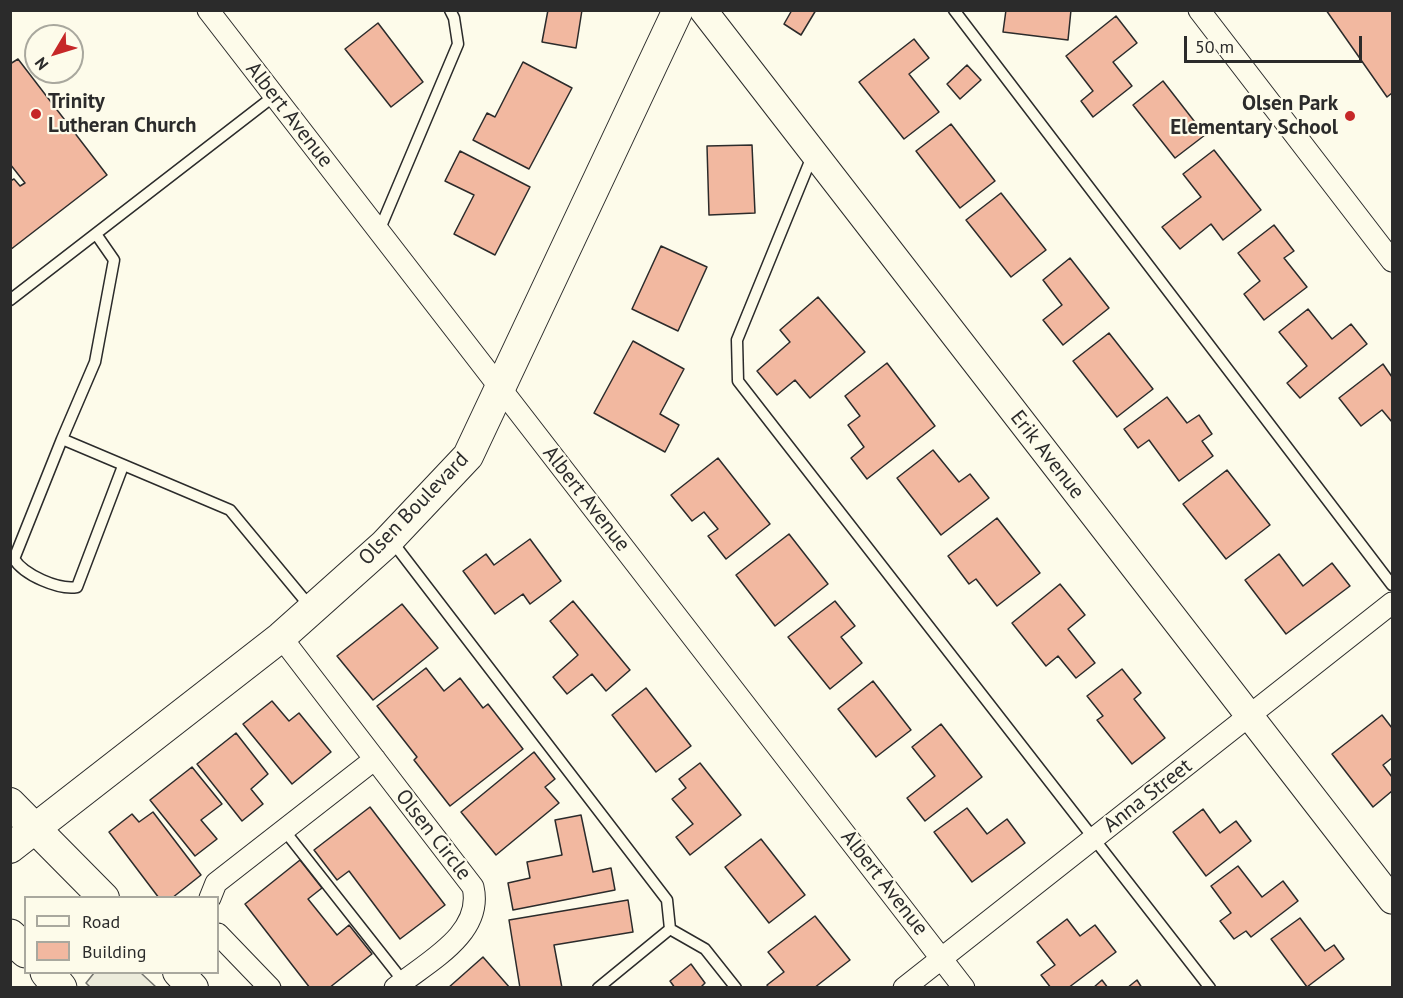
<!DOCTYPE html>
<style>
body{margin:0}
#map{position:relative;width:1403px;height:998px;overflow:hidden;background:#fdfbea;font-family:"PT Sans",sans-serif}
canvas{display:block}
.frame{position:absolute;inset:0;border:12px solid #2b2b2b;pointer-events:none}
.legend{position:absolute;left:24px;top:896px;width:195px;height:78px;box-sizing:border-box;background:#fdfbea;border:2px solid #a9a89e;margin:0;padding:8px 10px;list-style:none;font-size:18px;color:#2b2b2b}
.legend li{display:flex;align-items:center;gap:12px;height:30px}
.legend b{width:30px;border:2px solid #a9a89e}
.north{position:absolute;left:24px;top:24px;width:60px;height:60px;box-sizing:border-box;background:#fdfbea;border:2px solid #a9a89e;border-radius:50%;rotate:232deg;font-size:16px;font-weight:700;line-height:24px;text-align:center;color:#2b2b2b}
.north::after{content:'';display:block;margin:auto;width:21px;height:27px;background:#c62828;clip-path:polygon(50% 0,100% 100%,50% 72%,0 100%)}
.scale{position:absolute;left:1184px;top:36px;width:178px;height:27px;box-sizing:border-box;border:3px solid #2b2b2b;border-top:0;padding-left:8px;font-size:18px;line-height:21px;white-space:nowrap;color:#2b2b2b;-webkit-text-stroke:4px #fdfbea;paint-order:stroke}
</style>
<div id="map">
<canvas width="1403" height="998"></canvas>
<div class="frame"></div>
<ul class="legend">
<li><b style="height:8px;background:#fdfbea"></b>Road</li>
<li><b style="height:16px;background:#f2b8a0"></b>Building</li>
</ul>
<div class="north">N</div>
<div class="scale">50 m</div>
</div>
<script>
const ctx = document.querySelector('canvas').getContext('2d');
ctx.lineJoin = 'round';
function fill(path, color) { ctx.fillStyle = color; ctx.fill(path, 'evenodd'); }
function stroke(path, color, width, dash) { ctx.strokeStyle = color; ctx.lineWidth = width; ctx.lineCap = dash ? 'butt' : 'round'; ctx.setLineDash(dash || []); ctx.stroke(path); }
function label(font, color, halo, rows, align = 'center') {
  ctx.font = font + ' "PT Sans",sans-serif'; ctx.lineWidth = 4.5; ctx.setLineDash([]); ctx.textBaseline = 'middle'; ctx.strokeStyle = halo; ctx.fillStyle = color; for (const [text, x, y, turn = 0] of rows) {
    ctx.save(); ctx.translate(x, y); ctx.rotate((+turn || 0) * Math.PI / 180); ctx.textAlign = isNaN(turn) ? turn : align; if (halo) ctx.strokeText(text, 0, 0); ctx.fillText(text, 0, 0); ctx.restore();
  }
}
const green = new Path2D(`
 M94,973H141L156,987H90L86,983Z`);
fill(green, '#ecebdb');
stroke(green, '#74746e', 1.5);
const building = new Path2D(`
 M548,10H582L576,48L542,42Z
 M792,10H816L801,35L784,24Z
 M1006,10H1071L1068,40L1003,32Z
 M1326,10H1392V93L1387,97Z
 M1116,16L1137,43L1113,62L1132,86L1093,117L1081,101L1093,91L1066,56Z
 M378,23L423,82L391,107L345,49Z
 M914,39L929,58L909,74L939,112L904,139L859,82Z
 M18,59L107,175L10,250V181L14,179L20,186L25,183L10,164V64Z
 M523,62L572,88L529,169L473,140L487,113L495,117Z
 M967,65L981,80L960,99L947,84Z
 M1163,81L1205,135L1175,158L1133,105Z
 M951,124L995,181L960,208L916,151Z
 M752,145L755,213L709,215L707,146Z
 M1214,150L1261,210L1223,240L1211,224L1180,249L1162,227L1201,197L1183,174Z
 M460,151L530,187L495,255L454,234L474,195L445,181Z
 M1001,193L1046,250L1011,277L966,220Z
 M1274,225L1294,251L1284,258L1307,287L1264,320L1244,294L1260,281L1238,253Z
 M661,246L707,267L678,331L632,309Z
 M1070,258L1109,308L1063,345L1043,320L1062,305L1043,280Z
 M818,297L865,352L810,398L795,380L777,395L757,371L790,342L780,330Z
 M1308,309L1332,339L1351,324L1367,344L1300,398L1287,383L1307,366L1279,332Z
 M1109,333L1153,389L1117,417L1073,361Z
 M633,341L684,369L660,414L679,425L665,452L594,413Z
 M887,363L935,426L867,479L851,458L864,447L848,425L860,416L845,396Z
 M1383,364L1392,377V422L1382,410L1361,426L1339,398Z
 M1167,397L1187,423L1199,415L1212,434L1202,441L1213,456L1179,481L1149,440L1138,448L1124,429Z
 M933,450L959,482L970,474L989,498L941,535L897,478Z
 M718,458L770,524L726,559L708,536L718,529L704,512L692,521L671,495Z
 M1227,470L1270,525L1226,559L1183,504Z
 M997,518L1040,573L997,606L976,579L969,584L948,556Z
 M789,534L828,584L775,626L736,575Z
 M530,539L561,581L530,604L523,594L495,614L463,571L486,554L494,565Z
 M1279,554L1303,586L1332,563L1350,586L1286,634L1245,580Z
 M1060,584L1085,615L1068,629L1095,663L1076,678L1058,656L1046,666L1012,623Z
 M573,601L630,670L606,691L592,674L567,694L553,677L578,655L550,621Z
 M835,601L855,626L841,637L862,663L830,689L788,637Z
 M402,604L438,648L373,700L337,656Z
 M426,668L444,691L460,678L483,708L488,704L523,749L450,806L414,760L417,757L377,706Z
 M1122,669L1141,693L1134,699L1165,738L1132,764L1097,720L1103,716L1087,696Z
 M873,681L911,730L876,757L838,709Z
 M646,688L691,746L656,772L612,715Z
 M272,701L289,721L299,713L331,752L292,784L243,724Z
 M1382,715L1392,728V758L1383,765L1392,777V791L1373,807L1332,754Z
 M941,724L982,777L925,821L907,798L935,776L912,747Z
 M236,733L268,774L251,789L263,804L242,821L197,764Z
 M534,752L555,779L545,787L559,803L496,855L461,812Z
 M700,763L741,815L690,855L676,837L693,824L672,799L686,788L679,779Z
 M192,767L222,804L201,820L217,839L195,856L150,800Z
 M370,807L445,905L400,939L349,871L337,880L314,850Z
 M967,808L987,834L1007,819L1025,843L972,882L934,832Z
 M1203,809L1220,833L1236,821L1251,841L1206,876L1173,832Z
 M153,812L201,875L172,898H159L109,832L132,814L139,822Z
 M581,815L593,872L611,868L615,890L513,910L508,883L530,878L527,862L562,855L555,820Z
 M761,839L805,895L769,923L725,867Z
 M300,860L322,888L308,899L337,935L349,925L372,954L329,988H310L245,904Z
 M1238,866L1262,897L1283,881L1298,901L1251,937L1246,931L1234,939L1220,921L1231,913L1211,886Z
 M628,900L633,932L554,945L562,988H520L509,920Z
 M815,916L850,960L814,988H769L767,985L784,972L768,952Z
 M1300,918L1325,951L1334,945L1344,959L1307,987L1271,939Z
 M1067,919L1080,936L1095,925L1116,952L1068,988H1051L1041,975L1055,965L1037,942Z
 M483,957L510,988H448Z
 M691,964L705,983L700,988H675L670,981Z
 M1102,980L1108,988H1093Z
 M1137,980L1142,988H1127Z`);
fill(building, '#f2b8a0');
stroke(building, '#2b2b2b', 1.5);
const service = new Path2D(`
 M954,10L1392,585
 M813,154L737,340L738,381L1210,988
 M379,231L458,44L454,18L450,10
 M10,300L274,96
 M62,439L95,362L114,260L96,234
 M123,466L77,587C58,590 24,575 14,559L62,439L230,510L312,609
 M391,540L667,900L670,929L598,988
 M284,830L403,981
 M670,929L705,949L736,988`);
const minor = new Path2D(`
 M208,10L964,988
 M1199,10L1392,261
 M281,637L473,887C484,934 427,962 395,988
 M210,898L216,883L375,759
 M218,934L270,988
 M904,988L1392,603`);
const tertiary = new Path2D(`
 M703,10L1392,900`);
const secondary = new Path2D(`
 M10,803L104,898
 M10,848L281,637L384,545L468,456L678,10
 M178,972L193,988`);
const motorway = new Path2D(`
 M10,936L26,951
 M47,972L60,988`);
stroke(service, '#2b2b2b', 13);
stroke(minor, '#2b2b2b', 23);
stroke(tertiary, '#2b2b2b', 29);
stroke(secondary, '#2b2b2b', 32);
stroke(motorway, '#2b2b2b', 35);
stroke(service, '#fdfbea', 10);
stroke(minor, '#fdfbea', 21);
stroke(tertiary, '#fdfbea', 27);
stroke(secondary, '#fdfbea', 30);
stroke(motorway, '#fdfbea', 33);
for (const [x, y, r, color] of [
 [36,114,6,"#c62828"],
 [1350,116,6,"#c62828"]
]) { const dot = new Path2D(); dot.arc(x, y, r, 0, 2 * Math.PI); ctx.fillStyle = color; ctx.fill(dot); stroke(dot, '#fdfbea', 2); }
label('bold 21px', '#2b2b2b', '#fdfbea', [
 ["Trinity",48,102],
 ["Lutheran Church",48,126],
 ["Olsen Park",1338,104,"right"],
 ["Elementary School",1338,128,"right"]
], 'left');
label('21px', '#2b2b2b', '#fdfbea', [
 ["Albert Avenue",289,115,52],
 ["Erik Avenue",1047,455,52],
 ["Albert Avenue",586,499,52],
 ["Olsen Boulevard",414,509,-46],
 ["Anna Street",1148,796,-38],
 ["Olsen Circle",433,835,52],
 ["Albert Avenue",884,883,52]
]);
</script>
